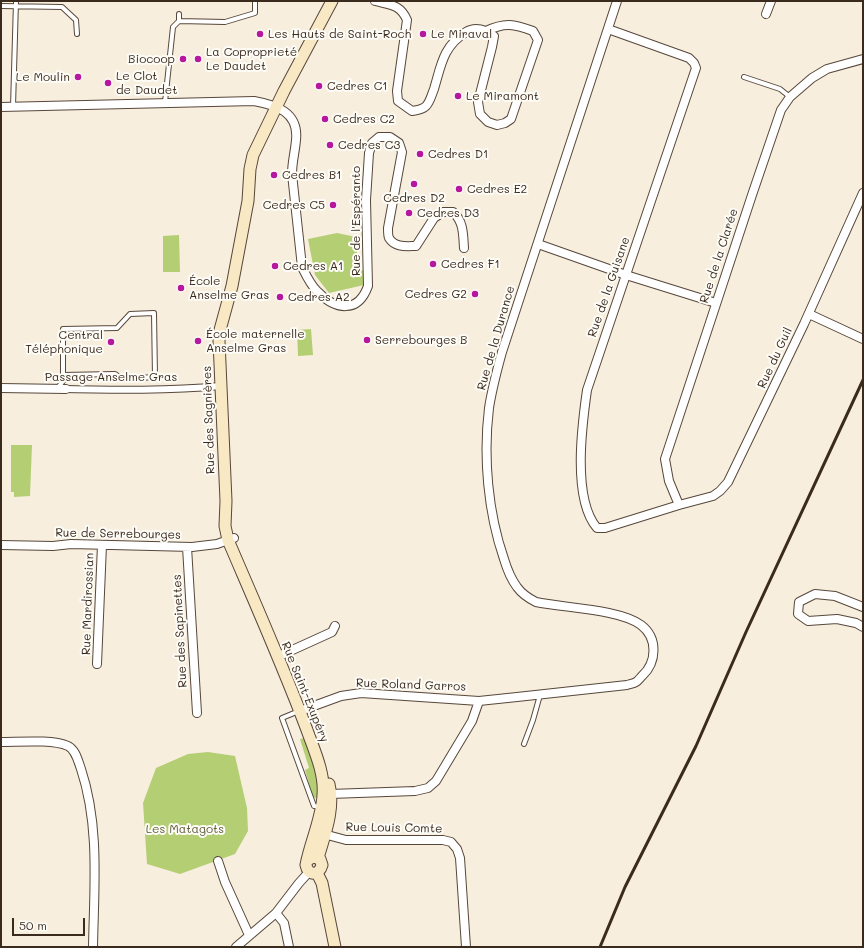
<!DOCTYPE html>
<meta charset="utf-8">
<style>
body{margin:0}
#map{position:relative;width:864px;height:948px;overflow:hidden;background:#f7eedd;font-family:Mali,sans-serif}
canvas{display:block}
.frame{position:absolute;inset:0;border:2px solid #3b2a1e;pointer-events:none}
.scale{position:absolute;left:12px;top:918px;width:73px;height:18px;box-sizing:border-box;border:2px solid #3b2a1e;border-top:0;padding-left:5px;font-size:12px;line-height:14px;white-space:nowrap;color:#3b2a1e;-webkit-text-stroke:3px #fdfcf7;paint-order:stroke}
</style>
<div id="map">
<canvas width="864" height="948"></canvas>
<div class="frame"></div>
<div class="scale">50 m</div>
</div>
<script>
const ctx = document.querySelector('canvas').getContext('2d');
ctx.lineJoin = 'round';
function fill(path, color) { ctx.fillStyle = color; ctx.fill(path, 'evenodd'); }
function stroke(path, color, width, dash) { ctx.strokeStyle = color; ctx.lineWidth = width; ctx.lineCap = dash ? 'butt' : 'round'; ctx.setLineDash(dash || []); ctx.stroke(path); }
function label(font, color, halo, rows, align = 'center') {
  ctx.font = font + ' Mali,sans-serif'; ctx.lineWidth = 4; ctx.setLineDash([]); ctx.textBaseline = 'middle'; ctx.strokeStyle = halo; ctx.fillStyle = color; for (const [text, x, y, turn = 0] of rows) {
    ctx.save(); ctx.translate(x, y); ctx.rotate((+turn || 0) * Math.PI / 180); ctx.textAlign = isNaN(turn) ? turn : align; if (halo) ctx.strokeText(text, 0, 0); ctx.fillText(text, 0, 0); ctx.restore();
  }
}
fill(new Path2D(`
 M337,233L356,237L358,270H363L364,285L329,293L315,275L308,239Z
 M179,235L180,272H163V236Z
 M311,329L313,355L298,356L297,330Z
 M11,445H32L30,496L14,497V492H11Z
 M305,738C310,755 321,780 318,797L315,798L313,797L305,770L309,768L300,739Z
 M208,752L235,756L247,808L248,831L235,854L180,874L147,864L143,803L156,768L188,754Z`), '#b4ce73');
const service = new Path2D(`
 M1,6L62,7L76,20L77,34
 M179,21L225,22L255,13V1
 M744,77L780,89L790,97
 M165,102L173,27L179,21V14
 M13,107L16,1
 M57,389L63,381V329L117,328L130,314L154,313L155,377L122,379L115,374L63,375
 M299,711L282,718L314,806L321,807
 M524,744L533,720L540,695`);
const pedestrian = new Path2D(`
 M66,389C117,390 169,391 220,386`);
const minor = new Path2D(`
 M375,1C390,5 400,4 407,20L397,91L398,101L412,111C417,110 422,110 426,106C430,102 432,94 434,89C441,66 443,46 466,32C476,26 485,30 494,36L492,47L478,102L480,114L488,122L497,125L505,123L511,119L538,40L533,31C514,24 505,22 486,31
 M766,14L771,1
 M608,29L689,58L694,63L696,68L587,390C582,425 572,499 597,528H605L679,505L713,496L720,491L728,482L804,324L863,193
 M1,107L254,101C276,105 299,112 296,140C295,152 292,162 292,174L302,267C306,275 310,284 317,291C335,310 358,314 368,286L366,200L369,153L372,143L379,137H390L399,143L402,152L388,228C388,231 388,236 389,238C395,248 407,246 416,246L434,218L443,212H453C464,222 463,235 464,248
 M538,244L626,275L716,303
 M809,314L863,339
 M1,388L66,389
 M679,505L669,481L665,459L752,195L781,110L790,97L812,78L827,69L863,59
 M1,545L53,546L71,544L192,547L217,544L234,538
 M187,547L197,713
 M863,607L835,596L815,594L799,602L798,614L808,621L837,619L856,623L863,627
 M277,657L332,632L335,626
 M97,664L102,545
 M300,711L341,696L361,693L479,701L517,697L627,685C629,684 633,684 636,682C638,681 640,678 642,676C657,662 658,638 641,625C619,609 564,608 536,602C528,598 522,594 517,587C511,579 507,569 504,559C488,513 483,457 489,408C492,389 497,370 502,352L617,1
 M1,742C19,742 52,739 68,746C76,750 78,761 81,769C100,826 94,888 93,947
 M327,797L330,794L415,791L428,788L436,781L472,721L479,701
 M320,833L346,840H443L451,842L457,849L460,858L466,947
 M218,861L225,882L249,935
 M276,913L284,923L289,947
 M236,947L276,913L299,883L309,872`);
const secondary = new Path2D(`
 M318,858C325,834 335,808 329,784
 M307,860L314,857L320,859L322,865C319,876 308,876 306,865C310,843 322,818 323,795C325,773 314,750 307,730C283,666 255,603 228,540L225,526L226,501L219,341L220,330L232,286L248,201L250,169L253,155L284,91L332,1
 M317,873L322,883L335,947`);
stroke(service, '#57473b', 6);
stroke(pedestrian, '#57473b', 8);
stroke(minor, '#57473b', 10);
stroke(secondary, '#57473b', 13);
stroke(service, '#fff', 4);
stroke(pedestrian, '#fff', 6);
stroke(minor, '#fff', 8);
stroke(secondary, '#f8e8c3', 11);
stroke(new Path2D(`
 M600,947L625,887L696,746L746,632L863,380`), '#3b2a1e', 3);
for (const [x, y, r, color] of [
 [260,34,4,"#b5179e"],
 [423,34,4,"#b5179e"],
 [183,59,4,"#b5179e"],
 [198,59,4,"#b5179e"],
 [78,77,4,"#b5179e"],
 [108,83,4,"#b5179e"],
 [319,86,4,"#b5179e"],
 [458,96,4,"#b5179e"],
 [325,119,4,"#b5179e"],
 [330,145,4,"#b5179e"],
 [420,154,4,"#b5179e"],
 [274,175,4,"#b5179e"],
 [414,184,4,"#b5179e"],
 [459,189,4,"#b5179e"],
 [333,205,4,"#b5179e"],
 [409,213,4,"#b5179e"],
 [433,264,4,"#b5179e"],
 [275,266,4,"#b5179e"],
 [181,288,4,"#b5179e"],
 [475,294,4,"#b5179e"],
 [280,297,4,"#b5179e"],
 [367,340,4,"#b5179e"],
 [198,341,4,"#b5179e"],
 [111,342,4,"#b5179e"]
]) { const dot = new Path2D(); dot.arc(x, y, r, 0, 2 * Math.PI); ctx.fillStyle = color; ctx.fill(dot); stroke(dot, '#fdfcf7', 1.5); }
label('12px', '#3b2a1e', '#fdfcf7', [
 ["Les Hauts de Saint-Roch",268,34],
 ["Le Miraval",431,34],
 ["La Coproprieté",206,52],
 ["Le Daudet",206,66],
 ["Biocoop",175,59,"right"],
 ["Le Clot",116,76],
 ["de Daudet",116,90],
 ["Le Moulin",70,77,"right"],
 ["Cedres C1",327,86],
 ["Le Miramont",466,96],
 ["Cedres C2",333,119],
 ["Cedres C3",338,145],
 ["Cedres D1",428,154],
 ["Cedres B1",282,175],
 ["Cedres E2",467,189],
 ["Cedres D2",414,198,"center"],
 ["Cedres C5",325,205,"right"],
 ["Cedres D3",417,213],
 ["Cedres F1",441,264],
 ["Cedres A1",283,266],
 ["École",189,281],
 ["Anselme Gras",189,295],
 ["Cedres G2",467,294,"right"],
 ["Cedres A2",288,297],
 ["École maternelle",206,334],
 ["Anselme Gras",206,348],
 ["Central",103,335,"right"],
 ["Téléphonique",103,349,"right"],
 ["Serrebourges B",375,340]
], 'left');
label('12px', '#3b2a1e', '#fdfcf7', [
 ["Rue de l'Espéranto",356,221,-90],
 ["Rue de la Clarée",719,256,-72],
 ["Rue de la Guisane",609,287,-71],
 ["Rue de la Durance",496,338,-74],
 ["Rue du Guil",775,358,-65],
 ["Passage Anselme Gras",111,377],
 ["Rue des Sagnières",209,420,-92],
 ["Rue de Serrebourges",118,534,1],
 ["Rue Mardirossian",88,604,-88],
 ["Rue des Sapinettes",180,631,-93],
 ["Rue Roland Garros",411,685,2],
 ["Rue Saint-Exupéry",305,692,68],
 ["Rue Louis Comte",394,828,1]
]);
label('12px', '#5f5b38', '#fdfcf7', [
 ["Les Matagots",185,829]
]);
</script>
